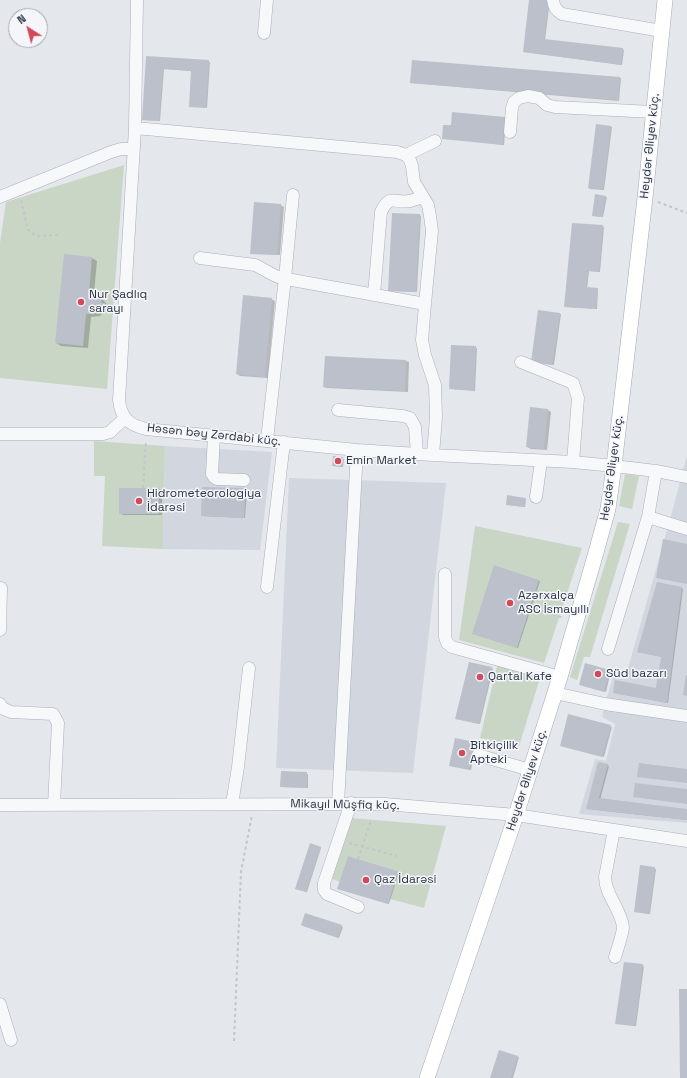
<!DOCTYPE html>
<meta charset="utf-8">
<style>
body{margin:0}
#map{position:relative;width:687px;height:1078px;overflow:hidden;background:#e4e7ec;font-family:"Space Grotesk",sans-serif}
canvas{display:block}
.north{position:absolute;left:8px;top:8px;width:40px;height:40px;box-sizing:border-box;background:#f4f6f9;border:1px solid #a4a8b1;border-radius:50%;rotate:324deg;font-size:11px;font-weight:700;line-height:16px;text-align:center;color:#2b3445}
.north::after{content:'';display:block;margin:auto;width:14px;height:18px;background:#d1495b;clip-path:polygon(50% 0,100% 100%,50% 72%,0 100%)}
</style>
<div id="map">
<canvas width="687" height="1078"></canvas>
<div class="north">N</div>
</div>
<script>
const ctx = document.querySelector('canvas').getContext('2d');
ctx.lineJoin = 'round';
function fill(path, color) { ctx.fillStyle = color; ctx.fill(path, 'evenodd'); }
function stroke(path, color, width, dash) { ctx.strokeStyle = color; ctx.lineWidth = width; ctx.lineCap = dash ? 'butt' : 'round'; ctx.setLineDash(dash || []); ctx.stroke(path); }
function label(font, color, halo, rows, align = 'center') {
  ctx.font = font + ' "Space Grotesk",sans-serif'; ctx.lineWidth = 3; ctx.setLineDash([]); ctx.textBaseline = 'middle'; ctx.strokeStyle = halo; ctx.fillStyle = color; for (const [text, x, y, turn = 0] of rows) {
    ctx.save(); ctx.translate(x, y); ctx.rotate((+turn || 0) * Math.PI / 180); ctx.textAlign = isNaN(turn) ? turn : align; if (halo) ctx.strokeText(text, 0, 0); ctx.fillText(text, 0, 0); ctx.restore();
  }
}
fill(new Path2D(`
 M165,446L272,452L260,550L163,549Z
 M687,455V823L579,814L595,759L606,761L615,724L602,717L605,704L613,677L625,679L671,516Z
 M289,478L446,483L413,773L276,768Z`), '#d2d6de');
fill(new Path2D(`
 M124,165L107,389L0,378V243L6,202Z
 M94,441L165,446L163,549L102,546L105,476H94Z
 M625,474L639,476L632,509L619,506Z
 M618,522L630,524L590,657H584L577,680L570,677Z
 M475,526L582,548L544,663L459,640Z
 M497,666L540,678L519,746L480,738Z
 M351,818L446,826L424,908L390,899L398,871L348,856L340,882L330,878Z`), '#c9d6c5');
fill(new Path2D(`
 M530,0H550L545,40L622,49L624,50L622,65L524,52Z
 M147,57L210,62L207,108L190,106L192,71L164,69L160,121L144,120Z
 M619,78H621L619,101L411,83Z
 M453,113L506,118L504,145L443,138L452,126Z
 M610,127H612L604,190L590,189L589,188Z
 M605,197H607L603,217L594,216Z
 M280,205L284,207L280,255L253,253V254L251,253Z
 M420,215L421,216L417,292L390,291Z
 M602,226L604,227L600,272L589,271L587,289L598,290L597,309L567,307Z
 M92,258L97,261L94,294L101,298L106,303L107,307L106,311L100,316L91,317L88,348L61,346L56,343Z
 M271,299L275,301L268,378L240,376L237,374Z
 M560,314H561L554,365L533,362Z
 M452,346L477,348L475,391L450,389Z
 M406,361L409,362L408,392L327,388L324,387Z
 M548,410L551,412L547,450L531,449L527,447Z
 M334,457L344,459L343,467L333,466Z
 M159,489L162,490V515H123L120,513Z
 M245,489L247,490L245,518L202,516Z
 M525,498L526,499L525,507L508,505Z
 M495,566L540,581L518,648L474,634Z
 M658,584L683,589L668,703L615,693L656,689L663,657L638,652Z
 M586,664L611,671L606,692L581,685Z
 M492,668L493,669L480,724L457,719Z
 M569,715L612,727L604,757L562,746Z
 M456,739L476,744L471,770L452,766Z
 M599,763L609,766L600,800L687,810V820L587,809Z
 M282,772L308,774V788L283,787Z
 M320,848H321L307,892L297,889Z
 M641,866L656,869L650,914L636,912Z
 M398,872H399L389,904L340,889Z
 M306,914L343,927L339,938L303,926Z
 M625,963L644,966L636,1026L618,1024Z
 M499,1051L519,1057L513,1078H491Z`), '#0003');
fill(new Path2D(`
 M529,0H549L544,39L623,48L621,65L523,52Z
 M146,56L209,60L206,108L189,107L191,71L163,69L159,121L142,120Z
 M412,60L620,77L618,100L410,83Z
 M452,112L505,117L503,145L442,139L443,125H451Z
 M596,124L611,126L603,190L588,188Z
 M595,194L606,196L602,217L592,216Z
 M254,202L281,204L277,255L250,254Z
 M392,213L420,214L416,292L388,291Z
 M572,223L603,225L599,272L588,271L586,287L598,288L596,309L564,307Z
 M64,254L92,257L89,293L95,294L101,299L102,304L101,309L94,314H86L83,346L55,343Z
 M243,295L272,298L265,377L236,374Z
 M538,310L560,313L552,365L531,362Z
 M451,345L476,346L474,390L449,389Z
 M325,356L406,360L405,391L323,387Z
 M530,407L548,409L544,449L526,447Z
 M333,456L343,457L342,467L332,466Z
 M202,487L246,488L244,518L201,516Z
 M119,488H159V514H119Z
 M507,495L525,498L524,507L506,505Z
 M663,539L687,544V584L656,578Z
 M494,565L539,580L517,648L472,634Z
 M657,582L682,587L667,703L613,693L615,680L656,688L661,657L637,652Z
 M469,662L492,667L479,724L455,719Z
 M585,663L610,670L604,692L579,685Z
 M686,675H687V696L683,695Z
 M568,714L611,725L602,757L560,746Z
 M455,738L475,742L469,770L449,766Z
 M598,762L608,764L599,798L687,809V820L586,809Z
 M639,763L687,769V783L637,777Z
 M281,771L307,772V788L280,787Z
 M635,783L687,789V804L633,797Z
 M310,843L321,847L306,892L295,889Z
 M348,856L398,871L388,904L337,889Z
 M640,865L655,867L649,914L634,912Z
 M305,913L342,925L338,938L301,925Z
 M624,962L643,964L635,1026L615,1024Z
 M679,989H687V1078H680Z
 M499,1050L518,1056L511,1078H490Z`), '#bbc0ca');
const minor = new Path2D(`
 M137,0L135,128L119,400C121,418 129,425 146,429L357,450L433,455L573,462L614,466L656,471L648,517L608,649
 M553,0C554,7 556,10 562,14L662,31
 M264,33L267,0
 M135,128L397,152L406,155L410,160L412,166L414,182L428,205L430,216L432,231L425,304L422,340L425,355L435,385L436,417L433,455
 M510,132L512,108L514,102L519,98L528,96L539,98L547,105L555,107L653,112
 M406,155L435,141
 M0,197L111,152L121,149H134
 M200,258L255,265C264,269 271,275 281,278L425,304
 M374,295L381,212C390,193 394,204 410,201C415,200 419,198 423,197
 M521,362L573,383L578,398L573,462
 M338,410L403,416L410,418L415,427L417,454
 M0,434H103L110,432L125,418
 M214,435L212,474L214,477L217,479L244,480
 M267,440L285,278L293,195
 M656,471L687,477
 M536,497L541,461
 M648,517L687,529
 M445,574V637L447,643L452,647L560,677
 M267,587L284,442
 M0,630L1,588
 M555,693L605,704L687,716
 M0,704L2,708L11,712L53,714L58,723L54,805
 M478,755L530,770
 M351,803L324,883V890L327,894L358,907
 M232,804L238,767L249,668
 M338,804L357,450
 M0,805L385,804L516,815L687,841
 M614,830L605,877C605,895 621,909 623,927C623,933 617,950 615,957
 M0,1004L11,1040`);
const major = new Path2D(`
 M427,1078L516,815L560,677L595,556L608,509L614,466L645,198L665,0`);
stroke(minor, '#a9aeb7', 13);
stroke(major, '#a3abb8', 16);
stroke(new Path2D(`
 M21,200L28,230L36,236L60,235
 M658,202L687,213
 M102,304L114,305
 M143,488L146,441
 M530,607L564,618
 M349,843L397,856
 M358,859L371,820
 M234,1041L241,872L252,815`), '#c2c5cb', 2, [3, 3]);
stroke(minor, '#f7f8fa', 12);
stroke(major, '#fff', 15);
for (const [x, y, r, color] of [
 [81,302,4,"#d1495b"],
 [338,461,4,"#d1495b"],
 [139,501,4,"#d1495b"],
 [510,603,4,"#d1495b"],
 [598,674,4,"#d1495b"],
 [480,677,4,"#d1495b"],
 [462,753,4,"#d1495b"],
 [366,880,4,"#d1495b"]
]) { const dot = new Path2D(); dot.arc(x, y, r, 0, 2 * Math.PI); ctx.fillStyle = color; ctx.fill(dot); stroke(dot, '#f4f6f9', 1.5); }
label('12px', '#2b3445', '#f4f6f9', [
 ["Heydər Əliyev küç.",650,146,-84],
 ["Həsən bəy Zərdabi küç.",214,435,6],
 ["Heydər Əliyev küç.",612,468,-82],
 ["Heydər Əliyev küç.",527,780,-72],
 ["Mikayıl Müşfiq küç.",345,805,1]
]);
label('12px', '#2b3445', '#f4f6f9', [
 ["Nur Şadlıq",89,295],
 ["sarayı",89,309],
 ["Emin Market",346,461],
 ["Hidrometeorologiya",147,494],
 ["İdarəsi",147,508],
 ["Azərxalça",518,596],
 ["ASC İsmayıllı",518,610],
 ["Süd bazarı",606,674],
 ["Qartal Kafe",488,677],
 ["Bitkiçilik",470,746],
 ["Apteki",470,760],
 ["Qaz İdarəsi",374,880]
], 'left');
</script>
